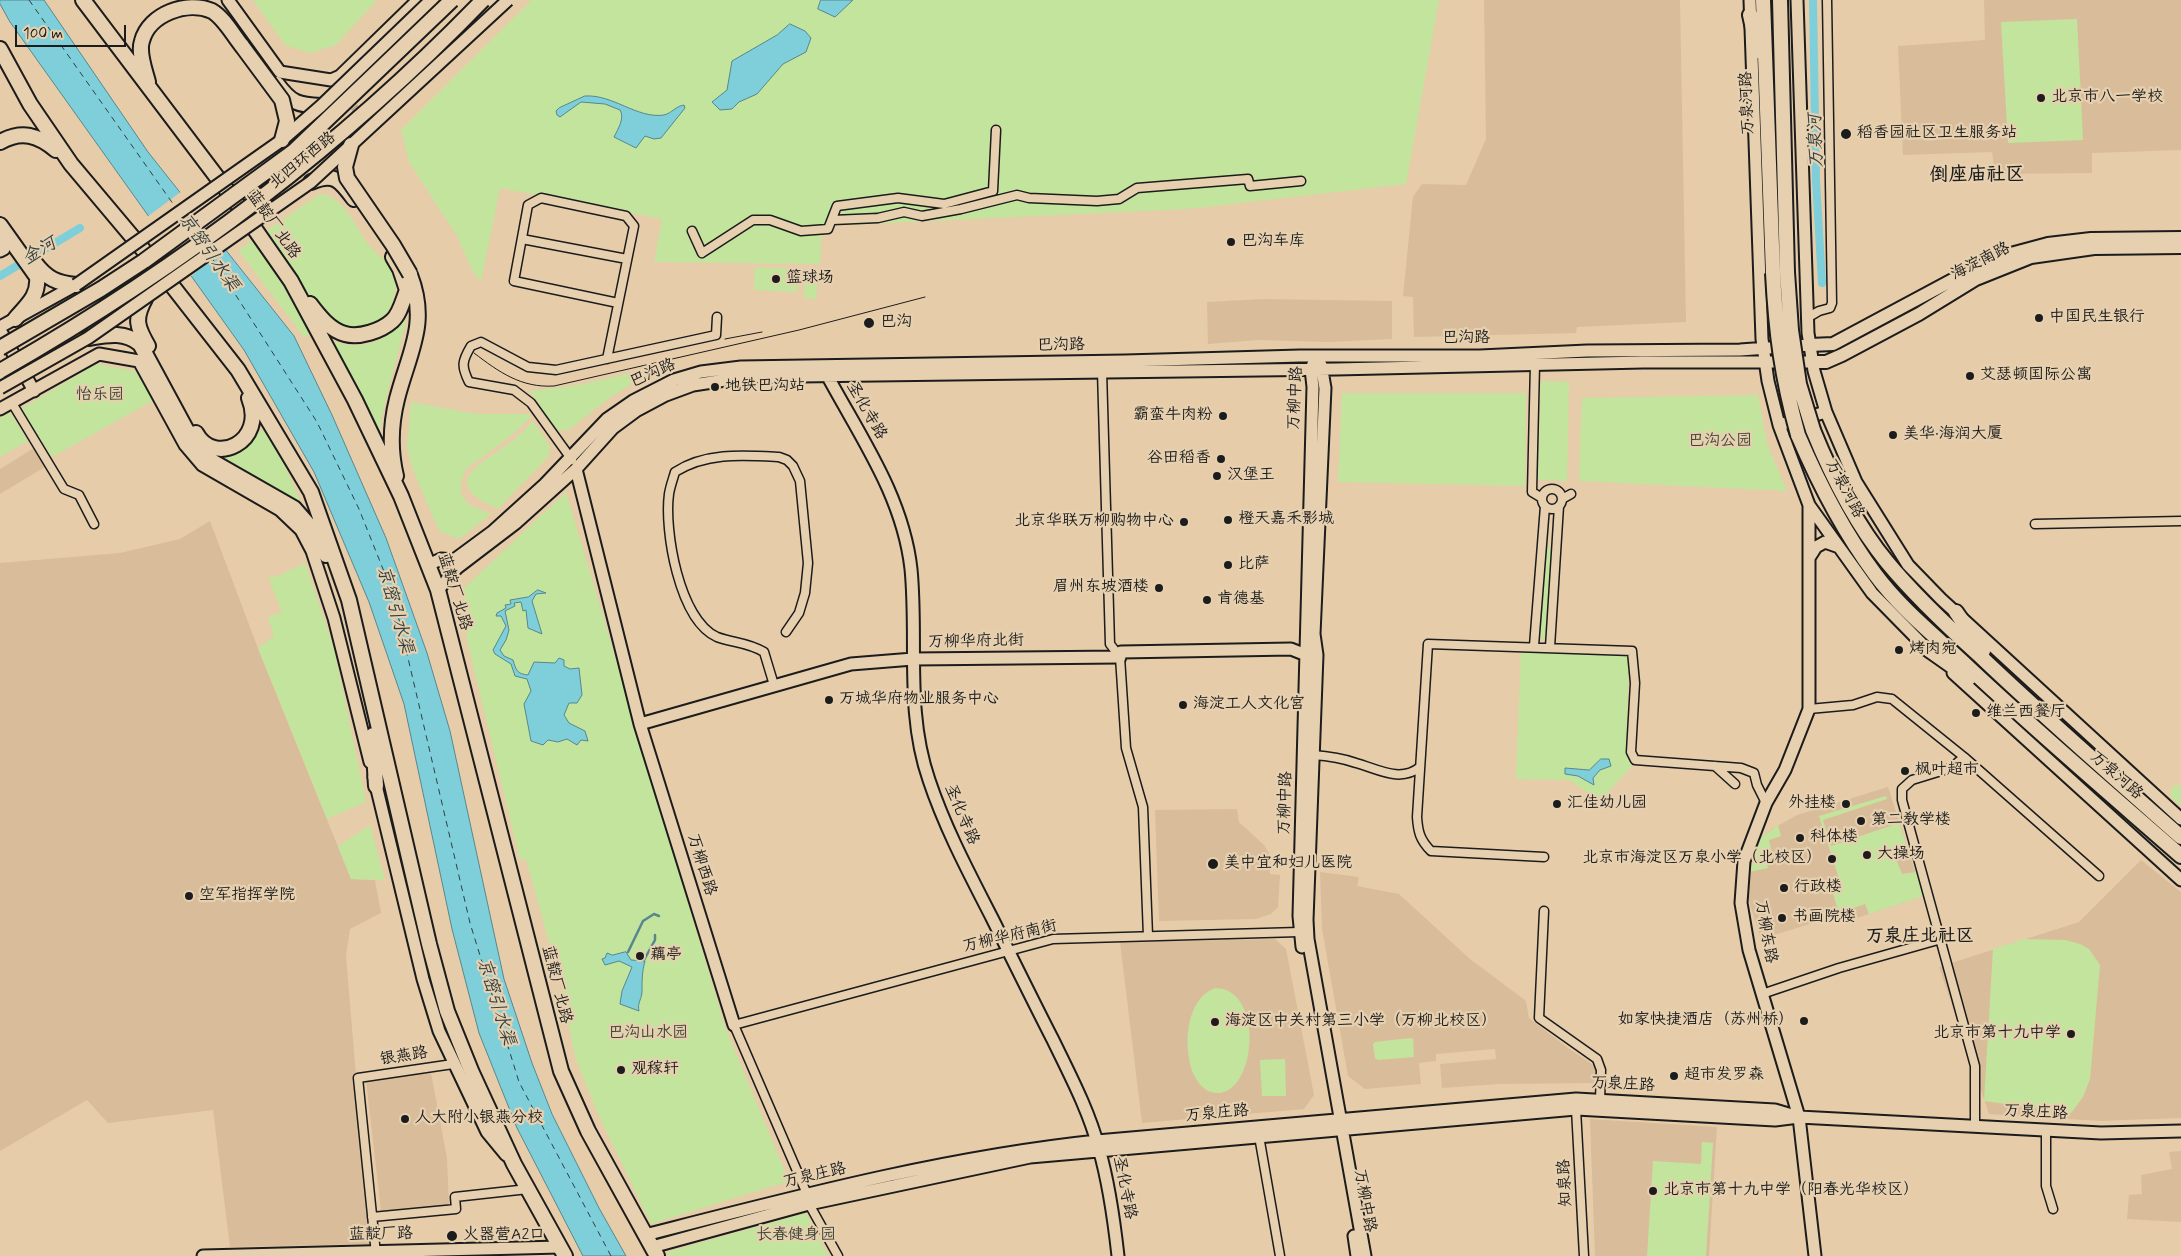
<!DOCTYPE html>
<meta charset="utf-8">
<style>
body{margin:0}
#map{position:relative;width:2181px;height:1256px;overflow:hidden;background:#e7cca9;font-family:Mynerve,sans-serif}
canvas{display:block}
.scale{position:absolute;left:15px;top:25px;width:111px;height:22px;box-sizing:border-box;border:2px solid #1c1c1c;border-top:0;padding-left:6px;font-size:15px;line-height:18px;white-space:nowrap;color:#1c1c1c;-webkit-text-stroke:4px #e6d0af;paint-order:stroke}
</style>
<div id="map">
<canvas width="2181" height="1256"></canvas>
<div class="scale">100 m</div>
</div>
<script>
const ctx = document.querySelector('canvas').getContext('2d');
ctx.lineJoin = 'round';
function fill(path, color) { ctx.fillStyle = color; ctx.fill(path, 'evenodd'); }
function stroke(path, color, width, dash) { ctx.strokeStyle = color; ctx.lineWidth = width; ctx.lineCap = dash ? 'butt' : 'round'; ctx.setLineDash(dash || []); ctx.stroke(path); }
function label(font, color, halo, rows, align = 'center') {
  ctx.font = font + ' Mynerve,"LXGW WenKai TC",sans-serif'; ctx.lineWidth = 4.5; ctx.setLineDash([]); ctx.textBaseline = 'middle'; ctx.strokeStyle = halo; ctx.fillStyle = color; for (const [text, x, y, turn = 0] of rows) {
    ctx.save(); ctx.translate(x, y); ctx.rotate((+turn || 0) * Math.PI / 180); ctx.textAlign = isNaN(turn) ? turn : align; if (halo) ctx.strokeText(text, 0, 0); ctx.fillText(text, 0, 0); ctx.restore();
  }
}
fill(new Path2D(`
 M1484,0H1680L1686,322L1577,327L1576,333L1414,337L1413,297L1403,296L1413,197L1422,184L1466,185L1486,139Z
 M1984,0H2181V150L2092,153V173L1995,174L1992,152L1903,155L1898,46L1985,40Z
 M1262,299L1392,301V339L1327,342L1259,340L1208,344L1207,302Z
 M34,448L45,467L0,494V469Z
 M210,521L259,651L351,879L375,880L381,913L350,929L346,956L370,1244L230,1247L213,1110L108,1123L87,1100L0,1151V563L120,553L180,539Z
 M1888,787L1923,896L1842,923L1839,915L1761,939L1747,895L1750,866L1761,838L1772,829L1797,815Z
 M1237,809L1239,822L1264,845L1269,853L1270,874L1280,875L1278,907L1271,914L1256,919L1159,921L1155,810Z
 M2141,860L2181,892V1118L2100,1121L1989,1114L1939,967L2079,922Z
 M1320,872L1359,877L1357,886L1399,894L1470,959L1526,1001L1529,1018L1568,1048L1595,1066L1598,1083L1499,1084L1442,1088L1440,1064L1496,1059L1495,1049L1436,1054V1061L1419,1063L1421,1084L1365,1089L1348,1076L1322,929Z
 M1275,939L1286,949L1314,1095L1304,1109L1142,1123L1120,942Z
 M431,1073L447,1158L449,1205L381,1211L366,1080Z
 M1590,1119L1717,1127L1709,1256H1595Z
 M2181,1151V1222L2127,1219L2129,1195L2142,1194L2141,1175L2172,1169L2169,1152Z`), '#d9bd9b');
fill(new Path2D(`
 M253,0H377L336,45L310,53L285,45Z
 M532,0H1439L1406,184L1188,209L822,226L820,264L654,262L662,219L500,188L481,282L472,270L457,236L409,162L401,130Z
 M2077,19L2083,140L2008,143L2001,22Z
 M320,194C343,195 355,226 368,244C374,252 383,257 389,265C400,277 396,303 385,315C382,319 374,321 369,324C354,331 344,330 331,321L304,337L238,250Z
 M755,267L798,269L797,292L754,290Z
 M805,270L818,271L816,299L804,298Z
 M408,308C401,351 385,391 379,435L328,340C366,352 389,343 408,308Z
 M682,362L645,376L612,396L568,430H557L541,412L538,401L529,391L578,385Z
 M96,364L135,371L154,400L52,457L21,409Z
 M1541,381L1569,382L1567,481L1538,480Z
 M1342,393H1526L1525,486L1338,482Z
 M1758,395L1767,444L1787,491L1579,481L1582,398Z
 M411,402L477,414H529L531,417L512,435L466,469L461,482V495L470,505L491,514L459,539L439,531L412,467L407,447Z
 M10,412L28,441L0,457V418Z
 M533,421L550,446L549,456L498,509C437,482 480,465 511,442C519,436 526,428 533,421Z
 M269,430L303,507L290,497L220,458C239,455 248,450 255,431Z
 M566,492L725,1027L789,1181L651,1224L598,1114L575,1057L562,989L526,859L520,860L467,640L463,589Z
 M1545,547H1554L1548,639L1538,638Z
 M305,563L334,648L366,802L327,819L258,648L274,636L268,617L282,612L268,577H275Z
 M1521,651L1629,656L1626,754L1634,764L1600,801L1569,780L1516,779Z
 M2181,785V806L2170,796L2172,786Z
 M1886,796L1887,799L1823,820L1831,846L1899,823L1909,852L1896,859L1902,874L1916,872L1923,896L1869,914L1865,904L1839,913L1832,891L1842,888L1819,816Z
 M370,825L385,880L351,879L338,846Z
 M1778,825L1781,836L1769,840L1773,857L1766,859L1768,868L1749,872L1761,838Z
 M2024,939L2065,940L2080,944L2089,949L2100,965L2090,1079L2083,1097L2071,1113L1984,1101L1993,949Z
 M1215,988C1268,989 1255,1105 1211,1092C1202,1089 1197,1081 1193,1073C1183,1048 1185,999 1215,988Z
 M1410,1038L1413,1039L1414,1057L1378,1060L1375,1058L1373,1044L1375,1042Z
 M1285,1059L1286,1096H1262L1260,1060Z
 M1702,1142L1713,1143L1706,1256H1647L1653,1161L1701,1164Z
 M806,1213L828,1256H669L667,1252Z`), '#c3e49d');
const water = new Path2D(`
 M0,0H44L148,152L294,336L332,415L386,538L427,653L450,731L504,979L532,1063L552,1114L599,1208L626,1256H583L517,1128L479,1033L452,929L404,704L369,602L314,472L244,350L10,22L0,4Z
 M821,0H853L835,17L818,9Z
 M790,24L805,31L811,38L806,52L783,64L757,94L739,102L732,109L720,110L712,102L727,90L732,61L777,35Z
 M585,96C613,94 637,119 664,115C672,113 676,106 684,105L685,108L661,138L654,139L645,136L636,148L614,137C618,129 625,118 620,110L605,104L581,102L560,117L557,115L556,111L559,108Z
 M538,590L546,593L536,594L532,601L542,634L528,628L526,610L523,611L521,602L514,603L515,606L505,611L509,630L506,640L500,650L504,656L513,660C516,670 517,674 528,675L534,662L555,663L559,658L564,660V666L570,669L579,668L582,695L577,703H569L564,715L569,723L585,731L588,741L581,740L577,745L567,739L558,742L548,740L543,745L531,741L524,704L531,691L527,679L515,676L511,664L495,654L493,650L506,626L501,616H496L497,613L506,608L505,605L511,604L510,600L528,597Z
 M1601,759H1609L1611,766L1600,770L1593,778L1594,785L1578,776L1565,774V768L1589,770Z
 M626,952L631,960L645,961C642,972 642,980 642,991C642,999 637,1003 639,1011L620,1004L622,991L632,967L619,961L605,965L602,959L605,958L607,953L612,955Z`);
fill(water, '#7ecfd9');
stroke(water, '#57878d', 1);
fill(new Path2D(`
 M182,191L226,248L190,277L147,217Z`), '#e7cca9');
stroke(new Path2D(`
 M628,952L643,921L654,914L659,916
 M644,960L655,940V935`), '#57878d', 2.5);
stroke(new Path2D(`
 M1813,0L1816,180L1822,283
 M0,276L80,228`), '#7ecfd9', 8);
stroke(new Path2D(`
 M29,0L176,208
 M212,258L317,422L359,509L393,594L470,923L519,1082L611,1256`), '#304042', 1, [6, 5]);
stroke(new Path2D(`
 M346,98L378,134`), '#bea98d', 8, [8, 4]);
const street = new Path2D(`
 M833,220L878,218L904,212L922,216L961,209L1017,195L1029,198L1097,201L1119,199L1137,188L1248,179L1250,186L1301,181
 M692,231L702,253L753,220H770L801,231L828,229L837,206L898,198L944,204L993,191L996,130
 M522,239L627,259
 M1807,318L1819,311L1830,308L1832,303L1827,0
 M607,359L634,226L626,216L541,198L528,205L514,281L618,303
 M1535,364L1532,492L1542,498
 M1102,371L1110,644L1120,657L1126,748L1143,807L1148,936
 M12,403L64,489L79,495L94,524
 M572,460L531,403L514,390L469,382C461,366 462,361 471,346L481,342L528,367L556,370L716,335L717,317
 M1542 499a10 10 0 1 1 20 0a10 10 0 1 1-20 0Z
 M1562,499L1571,494
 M2035,524L2181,521
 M1534,646L1545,506
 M1550,647L1559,506
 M774,685L764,652C747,642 733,643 717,637C679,620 664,530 669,494C670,487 673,479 675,472C706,452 743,455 779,457L787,460L793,466L800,481L808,563L805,593L799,613L786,632
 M1809,709L1853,705L1877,697L1892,699L1964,757L2099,876
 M1313,755C1328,756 1342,758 1356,763C1378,769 1400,783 1420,767
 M1964,757L1951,768L1912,780L1902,789V800L1975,1066V1127
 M1715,766L1735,784
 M1544,857L1431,851C1420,840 1418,832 1417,817L1428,644L1632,651L1635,683L1631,752L1635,760L1741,768L1754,773L1757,785L1766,803
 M1544,911L1539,1018L1597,1059L1601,1070L1600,1100
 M1762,994L1839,968L1938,940
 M1576,1109L1584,1256
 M2046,1130V1186L2053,1209
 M1259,1136L1280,1256
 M372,1217L456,1209L455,1197L528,1189
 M376,1254L358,1078L453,1064
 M838,1256L809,1204L807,1194L734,1025L1053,939L1299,932`);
const secondary = new Path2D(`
 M228,0L280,72L331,80L340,76L418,0
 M1750,0L1762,339L1768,381L1779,425L1809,505L1872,593L1930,652
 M1797,0L1808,333L1814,371L1826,412L1856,482L1908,565L1941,599L2181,819
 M0,242L4,249L0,251
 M0,327L76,285
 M0,330L34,391
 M1321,365L1325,388L1314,634L1317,655L1307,920L1308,939L1365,1256
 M827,375C861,438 903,497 911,569C918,640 905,711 929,780C945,828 969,873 992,918C1012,958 1032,999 1053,1040C1070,1075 1089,1111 1099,1149C1109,1183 1114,1220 1118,1256
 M0,409L99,354L139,361L185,445L202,465L280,510L301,530L312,551L334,618L370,762
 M1779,425L1826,412
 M576,469L640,724L734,1025
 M1809,505V709L1785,770L1766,803L1744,861L1741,903L1749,950L1799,1117L1815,1256
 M1809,558L1816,547L1825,542L1839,547
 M428,565L441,559L454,560L492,532L545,484L607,419L633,401L674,380L701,372L741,367L1125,361L1300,356H1480L1587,351L1740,350L1810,345
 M438,590L457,568L516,523L576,469L613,428L636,411L666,395L693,385L745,377L800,376L1336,369L1643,362H1812
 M1953,673L2181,880
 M640,724L851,664L913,659L1120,657L1121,652L1291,649L1306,655H1313
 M374,777L423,979L439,1031L487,1132L506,1155
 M1302,947L1299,916L1313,387L1311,369L1313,364
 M645,1235C794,1197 944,1157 1097,1141L1576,1099L1775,1110L1795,1116
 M1354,1236L1357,1256
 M652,1247L809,1204L1030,1157L1576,1109L1775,1120L1799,1117L2101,1133L2181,1131
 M203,1256L560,1247`);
const primary = new Path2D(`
 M1810,345L1833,344L1960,276L2007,255L2048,244L2091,239L2181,238
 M1812,362H1826L1842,355L1919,314L1976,279L2031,257L2094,248L2181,247`);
const highway = new Path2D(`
 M83,0L238,205L291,281L355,400L401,496L438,590L561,1071L588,1131L657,1256
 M1763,0L1773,273
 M1780,0L1787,272
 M1750,15L1758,51
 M474,28L495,0
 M0,49L30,104L71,164L156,265L238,370L311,492L349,600L429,944L447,1011L472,1073L514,1164L565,1256
 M148,82C145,70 138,53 142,41C149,14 187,0 212,11C224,18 233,35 242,46
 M277,84C291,103 298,105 321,106
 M0,142C22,130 38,135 56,150
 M311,182C334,172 340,180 354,199
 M0,225L37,277C39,296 27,305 15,319
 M35,263C47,279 57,283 76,285
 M145,299C134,319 137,327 148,346
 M310,304C319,316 330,330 345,334C359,338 381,331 392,321C400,314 403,300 407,290L400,269L393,257
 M88,338C107,335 124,331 140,344L193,442L210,460L294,508L308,524L326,555
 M1813,430C1832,477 1855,523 1887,562C1915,596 1946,625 1978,654C2044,717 2113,777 2181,837
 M196,433C214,467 267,442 249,398
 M1798,435C1819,484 1843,531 1875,574C1900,608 1935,636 1966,665C2036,731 2109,793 2181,856
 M396,476C390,451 391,423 397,399C409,352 429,324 410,275
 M1956,612L1983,651
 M1925,647L1969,678
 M373,735L376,786`);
stroke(street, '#1c1c1c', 11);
stroke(secondary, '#1c1c1c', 15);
stroke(primary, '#1c1c1c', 16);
stroke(highway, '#1c1c1c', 18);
stroke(street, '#e6d0af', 8);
stroke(secondary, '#e6d0af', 11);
stroke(primary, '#e6d0af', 12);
stroke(highway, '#e6d0af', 14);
stroke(new Path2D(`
 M725,339L762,332
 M474,353C499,372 521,388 554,386L799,330L925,297`), '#1c1c1c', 1);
const secondaryBridge = new Path2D(`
 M76,285L282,140L321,106L431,0
 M0,388L88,338L311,182L508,0`);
const highwayBridge = new Path2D(`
 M242,46L282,100L287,121L282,140
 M351,145L345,167L347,178L393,245L410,274
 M1787,272L1791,330L1799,384L1813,430
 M1773,273C1776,332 1782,377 1798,435
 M0,348L101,289L144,261L293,152L452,0
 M0,371C177,270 341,147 483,0`);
stroke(secondaryBridge, '#1c1c1c', 15, []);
stroke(highwayBridge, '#1c1c1c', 18, []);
stroke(secondaryBridge, '#e6d0af', 11);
stroke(highwayBridge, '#e6d0af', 14);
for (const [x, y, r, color] of [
 [2041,98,5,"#1c1c1c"],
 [1846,134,6,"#1c1c1c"],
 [1231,242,5,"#1c1c1c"],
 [776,279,5,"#1c1c1c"],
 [2039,318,5,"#1c1c1c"],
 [869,323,6,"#1c1c1c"],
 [1970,376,5,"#1c1c1c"],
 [715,387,5,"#1c1c1c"],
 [1223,416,5,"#1c1c1c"],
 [1893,435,5,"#1c1c1c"],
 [1221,459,5,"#1c1c1c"],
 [1217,476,5,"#1c1c1c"],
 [1228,520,5,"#1c1c1c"],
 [1184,522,5,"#1c1c1c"],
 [1228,565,5,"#1c1c1c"],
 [1159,588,5,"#1c1c1c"],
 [1207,600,5,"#1c1c1c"],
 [1899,650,5,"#1c1c1c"],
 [829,700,5,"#1c1c1c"],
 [1183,705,5,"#1c1c1c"],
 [1976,713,5,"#1c1c1c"],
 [1905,771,5,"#1c1c1c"],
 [1557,804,5,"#1c1c1c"],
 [1846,804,5,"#1c1c1c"],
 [1861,821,5,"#1c1c1c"],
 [1800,838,5,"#1c1c1c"],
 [1867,855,5,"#1c1c1c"],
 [1832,859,5,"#1c1c1c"],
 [1213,864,6,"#1c1c1c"],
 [1784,888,5,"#1c1c1c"],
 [189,896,5,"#1c1c1c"],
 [1782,918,5,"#1c1c1c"],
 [640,956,5,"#1c1c1c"],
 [1804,1021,5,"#1c1c1c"],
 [1215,1022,5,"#1c1c1c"],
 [2071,1034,5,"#1c1c1c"],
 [621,1070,5,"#1c1c1c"],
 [1674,1076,5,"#1c1c1c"],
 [405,1119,5,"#1c1c1c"],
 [1653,1191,5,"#1c1c1c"],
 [452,1236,6,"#1c1c1c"]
]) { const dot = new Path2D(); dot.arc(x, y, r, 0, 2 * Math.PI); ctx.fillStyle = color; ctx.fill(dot); stroke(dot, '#e6d0af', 2); }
label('16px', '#1c1c1c', '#e6d0af', [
 ["北京市八一学校",2051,98],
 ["稻香园社区卫生服务站",1857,134],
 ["巴沟车库",1241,242],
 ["篮球场",786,279],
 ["中国民生银行",2049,318],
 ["巴沟",880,323],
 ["艾瑟顿国际公寓",1980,376],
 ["地铁巴沟站",725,387],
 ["霸蛮牛肉粉",1213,416,"right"],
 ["美华·海润大厦",1903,435],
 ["谷田稻香",1211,459,"right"],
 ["汉堡王",1227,476],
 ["橙天嘉禾影城",1238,520],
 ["北京华联万柳购物中心",1174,522,"right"],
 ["比萨",1238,565],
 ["眉州东坡酒楼",1149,588,"right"],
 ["肯德基",1217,600],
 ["烤肉宛",1909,650],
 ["万城华府物业服务中心",839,700],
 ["海淀工人文化宫",1193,705],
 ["维兰西餐厅",1986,713],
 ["枫叶超市",1915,771],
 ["汇佳幼儿园",1567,804],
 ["外挂楼",1836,804,"right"],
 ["第二教学楼",1871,821],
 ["科体楼",1810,838],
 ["大操场",1877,855],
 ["北京市海淀区万泉小学（北校区）",1822,859,"right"],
 ["美中宜和妇儿医院",1224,864],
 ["行政楼",1794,888],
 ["空军指挥学院",199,896],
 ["书画院楼",1792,918],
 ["藕亭",650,956],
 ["如家快捷酒店（苏州桥）",1794,1021,"right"],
 ["海淀区中关村第三小学（万柳北校区）",1225,1022],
 ["北京市第十九中学",2061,1034,"right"],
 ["观稼轩",631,1070],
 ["超市发罗森",1684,1076],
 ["人大附小银燕分校",415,1119],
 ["北京市第十九中学（阳春光华校区）",1663,1191],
 ["火器营A2口",463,1236]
], 'left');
label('16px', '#1c1c1c', '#e6d0af', [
 ["万泉河路",1748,103,-92],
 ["北四环西路",303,161,-39],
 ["蓝靛厂北路",273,225,55],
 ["海淀南路",1981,262,-27],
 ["巴沟路",1466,339],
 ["巴沟路",1061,346,-1],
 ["巴沟路",653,374,-24],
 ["万柳中路",1296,398,-87],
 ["圣化寺路",866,411,60],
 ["万泉河路",1844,489,62],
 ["蓝靛厂北路",454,592,73],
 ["万柳华府北街",976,642,-1],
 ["万泉河路",2116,776,41],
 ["万柳中路",1286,803,-88],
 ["圣化寺路",961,815,67],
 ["万柳西路",701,865,73],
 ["万柳东路",1765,932,80],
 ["万柳华府南街",1010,937,-13],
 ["蓝靛厂北路",556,985,76],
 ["银燕路",404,1057,-9],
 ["万泉庄路",1623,1085,3],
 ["万泉庄路",2036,1113,3],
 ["万泉庄路",1217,1114,-5],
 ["万泉庄路",815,1176,-13],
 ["知泉路",1566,1183,-93],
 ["圣化寺路",1124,1188,79],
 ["万柳中路",1364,1201,80],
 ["蓝靛厂路",381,1235,-1]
]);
label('16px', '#3d4436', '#e6d0af', [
 ["怡乐园",100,396],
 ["巴沟公园",1720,442],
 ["巴沟山水园",648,1034],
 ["长春健身园",796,1236]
]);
label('italic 18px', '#304042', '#e6d0af', [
 ["万泉河",1817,141,-92],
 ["金河",40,252,-31],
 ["京密引水渠",208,253,55],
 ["京密引水渠",394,610,74],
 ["京密引水渠",495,1002,73]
]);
label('bold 18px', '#1c1c1c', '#e6d0af', [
 ["万泉庄北社区",1920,937]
]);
label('bold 19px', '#1c1c1c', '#e6d0af', [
 ["倒座庙社区",1977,176]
]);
</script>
